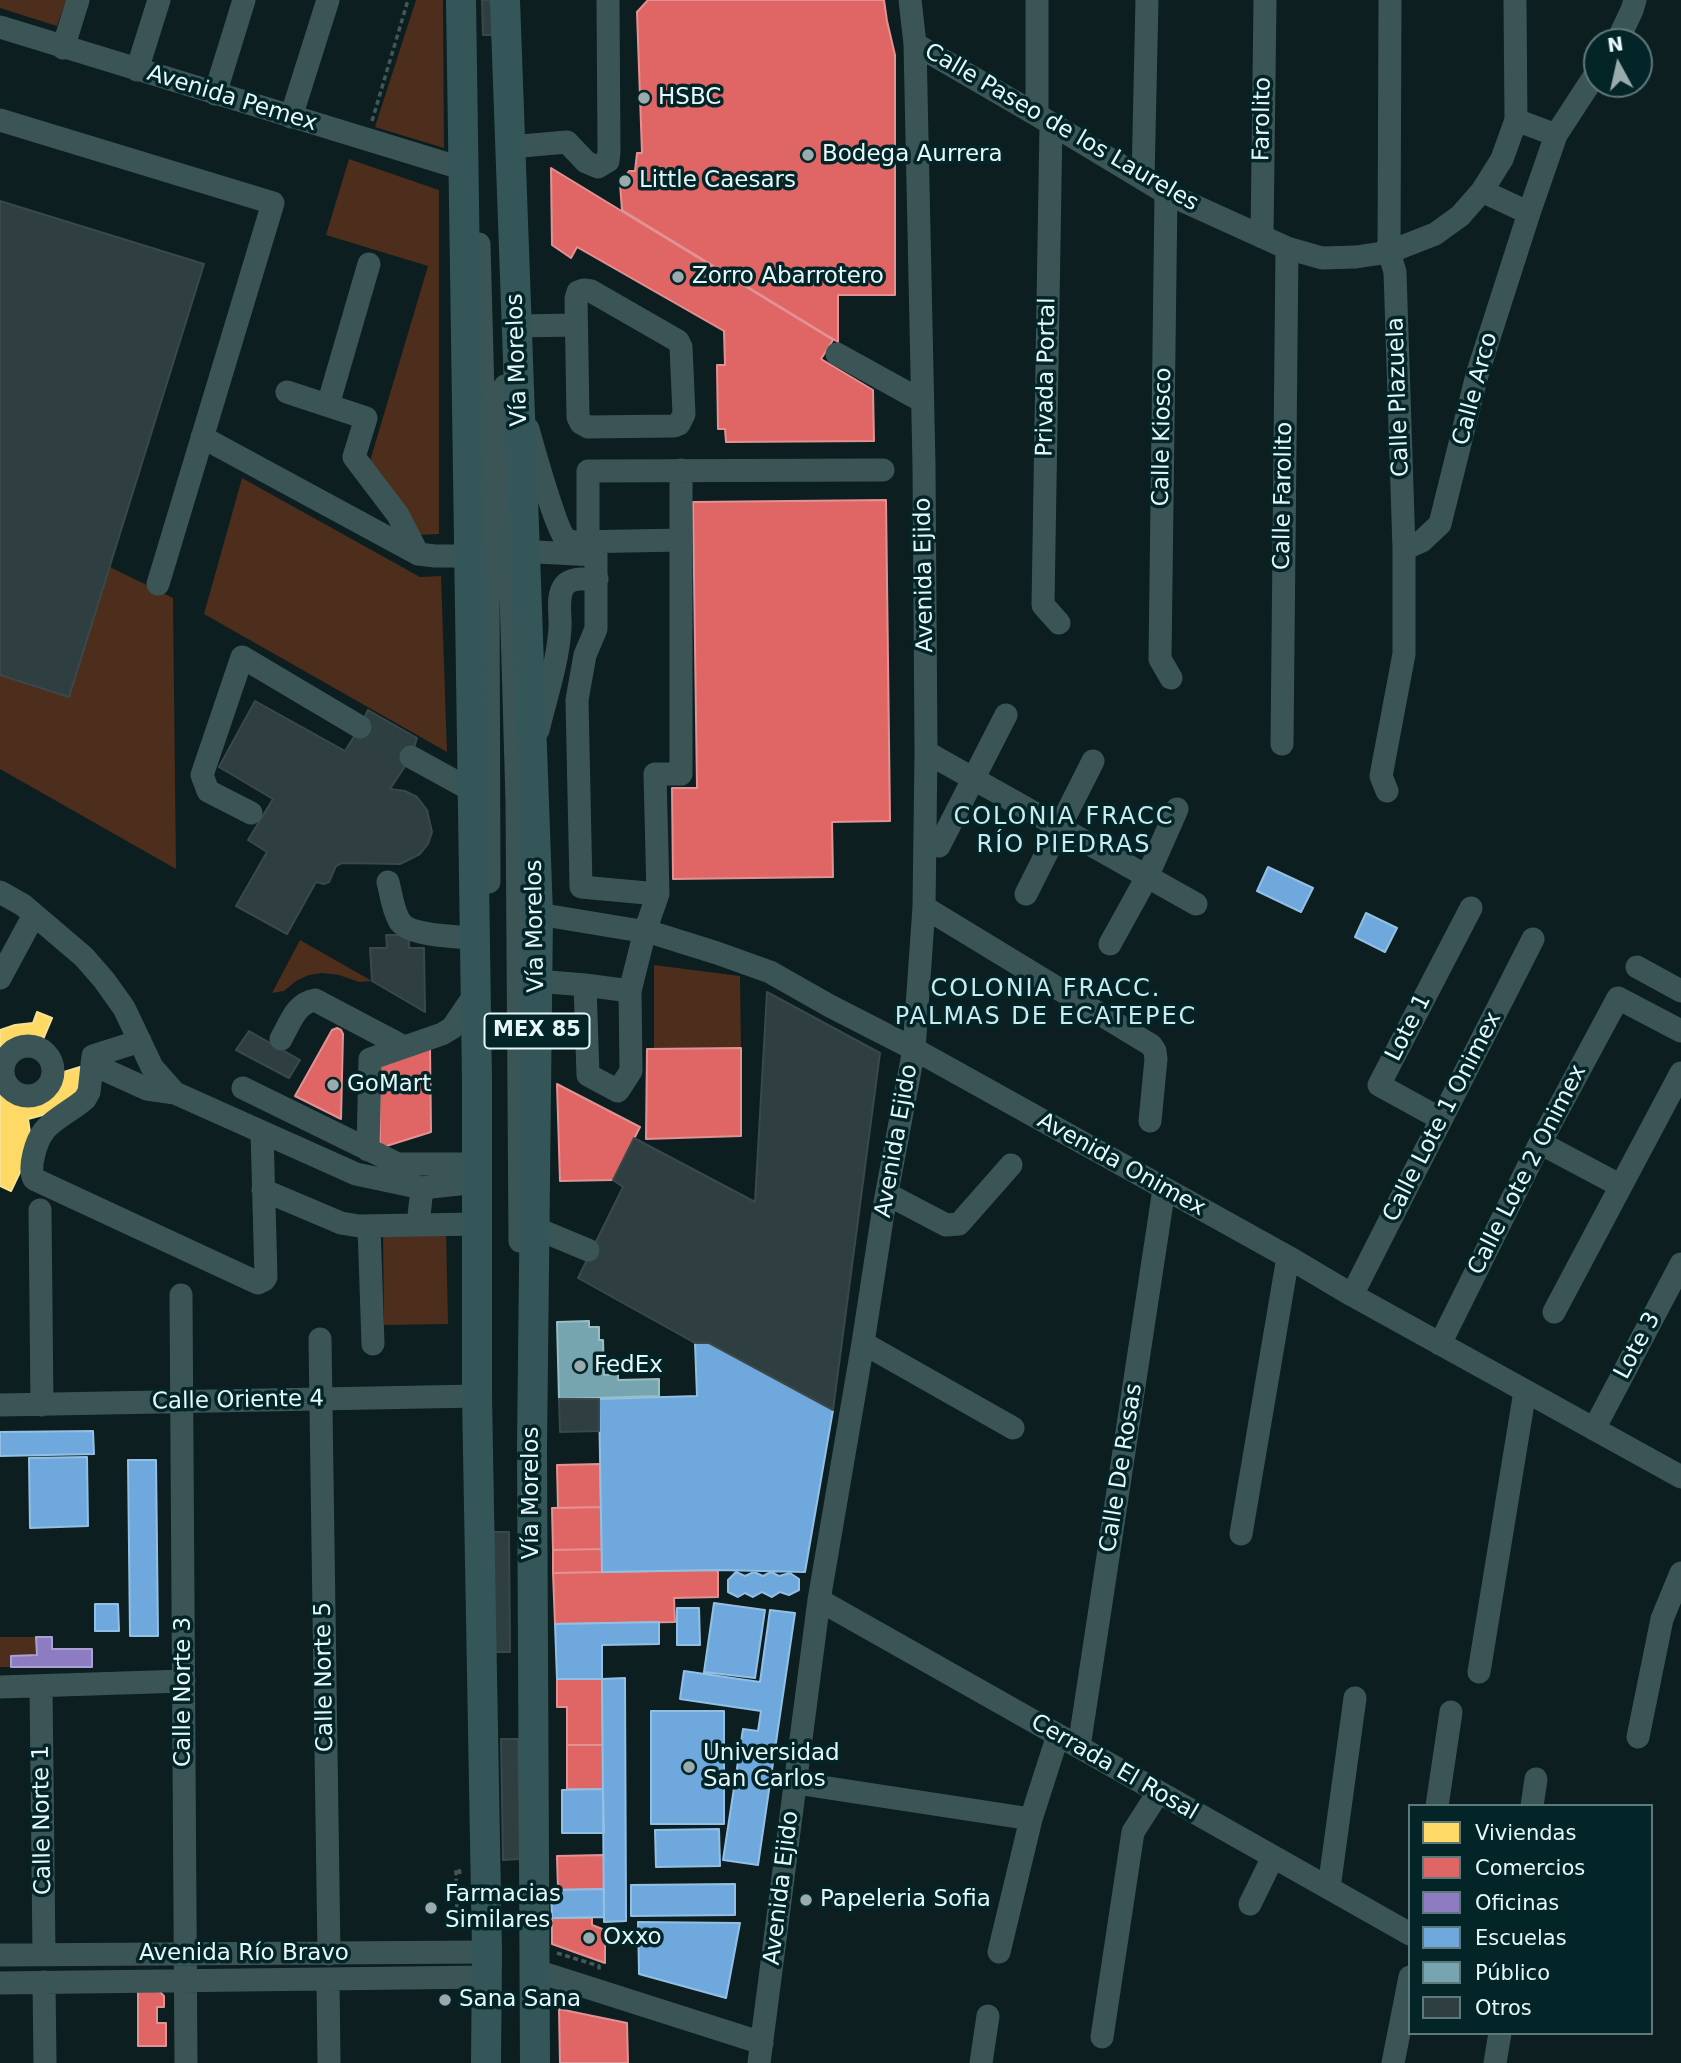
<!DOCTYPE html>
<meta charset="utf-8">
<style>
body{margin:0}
#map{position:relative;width:1681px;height:2063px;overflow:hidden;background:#0c1e20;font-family:"DejaVu Sans",sans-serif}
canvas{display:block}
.legend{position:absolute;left:1408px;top:1804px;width:245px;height:231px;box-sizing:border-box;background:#042528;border:2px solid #5e797c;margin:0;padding:9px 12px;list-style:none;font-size:21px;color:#e5f7f9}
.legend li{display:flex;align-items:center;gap:14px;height:35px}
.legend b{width:35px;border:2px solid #5e797c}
.north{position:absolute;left:1583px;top:28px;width:70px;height:70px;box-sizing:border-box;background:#042528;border:2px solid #5e797c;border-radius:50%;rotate:352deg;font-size:19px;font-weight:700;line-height:28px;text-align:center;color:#e5f7f9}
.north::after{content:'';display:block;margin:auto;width:24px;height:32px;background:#99abad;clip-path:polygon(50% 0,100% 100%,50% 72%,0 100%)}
</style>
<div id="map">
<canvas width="1681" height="2063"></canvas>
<ul class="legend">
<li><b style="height:19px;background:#ffd966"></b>Viviendas</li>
<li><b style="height:19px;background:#e06666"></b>Comercios</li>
<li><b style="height:19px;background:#8e7cc3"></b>Oficinas</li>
<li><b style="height:19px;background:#6fa8dc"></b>Escuelas</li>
<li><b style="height:19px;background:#76a5af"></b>Público</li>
<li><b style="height:19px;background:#2f3e40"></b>Otros</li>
</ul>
<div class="north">N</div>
</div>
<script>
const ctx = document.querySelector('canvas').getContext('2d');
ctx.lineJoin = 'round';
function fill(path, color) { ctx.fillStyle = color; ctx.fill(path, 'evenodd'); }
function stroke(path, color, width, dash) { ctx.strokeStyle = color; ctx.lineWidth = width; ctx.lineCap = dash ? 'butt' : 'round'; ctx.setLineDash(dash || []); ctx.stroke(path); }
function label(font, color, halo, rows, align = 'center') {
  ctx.font = font + ' "DejaVu Sans",sans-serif'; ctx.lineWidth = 7; ctx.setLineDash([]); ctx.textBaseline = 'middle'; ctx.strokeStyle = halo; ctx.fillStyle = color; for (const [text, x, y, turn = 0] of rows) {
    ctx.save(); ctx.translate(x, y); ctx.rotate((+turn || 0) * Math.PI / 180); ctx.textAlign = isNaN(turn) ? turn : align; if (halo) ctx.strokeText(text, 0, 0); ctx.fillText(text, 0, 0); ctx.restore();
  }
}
fill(new Path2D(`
 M0,0H66L57,26L0,8Z
 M416,0H443L444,148L375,127Z
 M349,159L439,190V534L419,535L370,461L428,266L326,235Z
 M242,478L420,577L441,576L447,752L204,614Z
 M110,567L173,598L176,869L0,769V675L69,696Z
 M300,940L372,981L359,982L339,975L322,973L309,975L296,981L284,991L272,993Z
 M654,965L740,976L741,1048L654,1049Z
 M446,1230L448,1324L384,1325L383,1231Z
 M0,1637H36L37,1655L12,1656L11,1667H0Z`), '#4d2d1b');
const homes = new Path2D(`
 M37,1012L52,1018L41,1044L28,1039L13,1040L0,1048V1030L15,1025L33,1023Z
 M80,1067L78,1093L54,1112L28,1119L32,1147L11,1191L0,1186V1082L9,1096L19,1101L32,1104L49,1097L61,1086L64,1072Z`);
fill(homes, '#ffd966');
stroke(homes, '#f7e292', 2);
const shops = new Path2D(`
 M648,0H884L887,21L895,55V295H838V342L622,210L620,184L629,171H635L637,153H642L637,12Z
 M551,168L833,340L821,359L873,390L874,441L726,442L725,429H718L717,365H725L724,331L577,247L571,258L552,245Z
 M886,500L890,821L832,822L833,877L673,879L672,788H697L693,502Z
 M337,1028L341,1030L343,1034L341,1119L295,1096L332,1030Z
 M430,1046L431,1132L380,1148L379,1065Z
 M741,1048V1136L646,1139L647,1049Z
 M557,1084L640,1127L613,1180L560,1181Z
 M600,1464L601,1507L558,1508L557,1465Z
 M601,1507L602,1549L553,1550L552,1508Z
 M602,1549V1572L553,1573V1550Z
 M718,1570V1597L674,1598L675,1622L555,1624L553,1573Z
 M557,1679H602L603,1745H567V1707H557Z
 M567,1745H603V1789H567Z
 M604,1855V1889L558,1890L557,1856Z
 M552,1918H592V1925L605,1930V1963L552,1944Z
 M138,1991H159L164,1996V2007H157V2023H166V2046H138Z
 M559,2009L627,2023L628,2063H560Z`);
fill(shops, '#e06666');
stroke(shops, '#e29292', 2);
const offices = new Path2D(`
 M36,1637H52V1649H92V1667H11V1656L37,1655Z`);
fill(offices, '#8e7cc3');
stroke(offices, '#a8a1d3', 2);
const schools = new Path2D(`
 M1268,867L1313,888L1301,912L1257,891Z
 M1366,913L1397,928L1385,952L1355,937Z
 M695,1343H709L833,1410L805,1572L718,1570L602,1572L599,1399L697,1396Z
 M93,1431L94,1454L0,1456V1432Z
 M87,1457L88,1526L30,1528L29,1458Z
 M128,1460H156L158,1636H130Z
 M736,1572L745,1576L754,1572L763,1576L771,1572L779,1576L790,1573L799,1579V1590L789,1595L780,1592L772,1597L762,1592L753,1597L745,1593L738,1597L728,1592V1580Z
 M714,1603L765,1610L755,1678L704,1672Z
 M95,1604H118L119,1631H95Z
 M677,1608H699L700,1645H677Z
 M770,1610L795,1613L758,1865L723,1860L743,1729L758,1731L761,1711L680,1699L684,1671L760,1682Z
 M659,1622V1644L602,1645V1679H557L555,1624Z
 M625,1678L626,1921L604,1922L602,1679Z
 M651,1711H724V1824H651Z
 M603,1789L604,1833H562V1790Z
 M719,1829L720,1866L656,1867L655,1830Z
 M735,1884V1915L631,1916V1885Z
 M604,1889V1917L552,1918L551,1890Z
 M638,1922L740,1923L726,1998L639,1974Z`);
fill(schools, '#6fa8dc');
stroke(schools, '#92c0e5', 2);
const public = new Path2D(`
 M589,1321V1327H599V1340H603L604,1375L618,1374V1380L659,1379V1396L559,1399L557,1322Z`);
fill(public, '#76a5af');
stroke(public, '#97bec5', 2);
const building = new Path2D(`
 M482,0H496L497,35H483Z
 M0,201L204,264L69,697L0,675Z
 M255,701L345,751L360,727L368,710L417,738L411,757L390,789L405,791L417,797L427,810L432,832L428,844L420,854L400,864L342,863L336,866L329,882L324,884L316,882L287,934L236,906L267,852L248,840L273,799L219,767Z
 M386,935H409V948H424L425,1012L372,981L370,948H387Z
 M767,992L880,1053L833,1410L709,1343H695L578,1278L623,1187L613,1180L634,1138L755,1202Z
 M249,1031L300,1060L289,1078L236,1050Z
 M559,1399H599V1431L560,1432Z
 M493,1532H509L510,1652H494Z
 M501,1739H518L520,1859L503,1860Z`);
fill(building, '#2f3e40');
stroke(building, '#3a484a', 2);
stroke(new Path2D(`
 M360,727L411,757`), '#2d3f41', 23, [23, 11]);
stroke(new Path2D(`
 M372,121L408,0
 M460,1874L459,1869L456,1870L457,1919L464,1921
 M557,1953L599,1966V1970`), '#435759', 3.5, [5, 3.5]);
stroke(new Path2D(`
 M1037,0V115
 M0,27L464,169
 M1617,42L1632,10L1635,0
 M915,44L1037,115L1166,193L1287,248L1322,258L1356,257L1389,252L1435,234L1460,216L1482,191L1502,159L1516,120L1515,0
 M63,48L78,0
 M137,70L159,0
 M215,94L244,0
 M291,117L328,0
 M0,120L273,203L158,584
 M1516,120L1556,135
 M1051,124L1043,605L1059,623
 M510,147L567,142L586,162L598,167L608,161L609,151L608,0
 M1143,179L1147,0
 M1482,191L1529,213
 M1166,193L1160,659L1171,678
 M1262,237L1265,0
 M479,244L488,580L489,882
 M584,290L591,291L678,341L681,347L684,414L679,424L674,426L588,427L581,423L578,417L576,299L578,292Z
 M516,326L576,325
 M837,354L922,401
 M505,386L517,801L520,1241
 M287,392L366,418L354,457L398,515L418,554
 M328,405L369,264
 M528,429C533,447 556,529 565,538C568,541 571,541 575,542L681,540
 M202,437L418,554L435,556H525L536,552L596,555V629L585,655L577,700L581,887L658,894
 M588,542V471L883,470
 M1404,549L1422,541L1440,524L1477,375L1529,213L1556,135L1597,72
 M538,730C546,697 558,662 560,628C561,615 556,595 565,585C572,577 587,579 597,579
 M1282,744L1287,248
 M926,752L1196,904
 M411,757L473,791
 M1387,791L1381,776L1404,654V549L1395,272L1389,252L1390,0
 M251,813L208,791L202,775L242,657L360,727
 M939,846L1006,715
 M388,882C391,894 393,910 399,920C407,936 458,937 475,938
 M0,892L23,905L84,957L104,980L124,1008L152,1067L175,1093L356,1174L422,1188L418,1225
 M1026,894L1093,761
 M924,907L1151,1045L1155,1051L1156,1059L1150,1121
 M538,914L653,933L717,953L770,972L830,1006L914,1049L1288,1257L1352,1295L1681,1477
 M1110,944L1147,877L1177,809
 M1637,967L1681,991
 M0,978L34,915
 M537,981L585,985L588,1075L618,1091L631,1071L630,991L645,931L658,894L655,774H681V470
 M585,985L630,991
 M281,1039C290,1023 296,1003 315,1000L404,1047
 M140,1041L93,1056L89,1092L85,1099C74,1109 52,1120 44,1131C36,1141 28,1168 34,1179L258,1283L264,1280L266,1277L262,1132
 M3 1071a25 25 0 1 1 50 0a25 25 0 1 1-50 0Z
 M92,1064L147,1089L175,1093
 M243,1088L398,1164H477
 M1441,1119L1379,1085L1471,908
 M1540,1143L1621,1186
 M368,1150L370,1059L442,1034L452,1028L476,993
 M422,1188L477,1182
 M263,1190L341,1223L359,1226L477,1224
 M887,1194L946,1225L959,1224L1011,1165
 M40,1210L42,1405
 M369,1226L373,1344
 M535,1228L588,1250
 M181,1295L186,2063
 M1352,1295L1533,939
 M1554,1312L1681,1073
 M320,1339L329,1954
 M863,1343L1013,1428
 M1440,1344L1540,1143L1618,998L1681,1031
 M0,1405L477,1396
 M1594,1429L1681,1264
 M1241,1534L1288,1257
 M819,1600L1410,1934
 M1479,1672L1525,1391
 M41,1686L44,1954
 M0,1687L184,1681
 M1638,1737L1662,1619L1681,1573
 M1079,1747L1164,1189
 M796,1783L1031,1819
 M1437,1806L1451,1712
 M1532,1806L1536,1779
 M1329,1888L1355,1698
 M1250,1904L1273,1857
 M999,1952L1031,1819L1058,1735
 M0,1955L487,1952
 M533,1970L762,2043
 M328,1979L329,2063
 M44,1982L45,2063
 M0,1983L487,1977
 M1102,2037L1133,1832L1158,1793
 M759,2063L819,1600L863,1343L883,1213L914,1049L924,907L926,752L924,465L915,44L910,0
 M981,2063L988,2016
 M1393,2063L1410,1977
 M1495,2063L1500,2033`), '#3b5557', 23);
stroke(new Path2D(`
 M461,0L477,1081V1396L487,1952L486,2063
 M505,0L538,914L532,1448L535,2063`), '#345659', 30);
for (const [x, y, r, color] of [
 [644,98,7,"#99abad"],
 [808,155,7,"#99abad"],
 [625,181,7,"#99abad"],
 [678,277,7,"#99abad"],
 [333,1085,7,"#99abad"],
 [580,1366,7,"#99abad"],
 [689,1767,7,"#99abad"],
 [806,1900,7,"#99abad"],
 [431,1908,7,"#99abad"],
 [589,1938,7,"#99abad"],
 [445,2000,7,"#99abad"]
]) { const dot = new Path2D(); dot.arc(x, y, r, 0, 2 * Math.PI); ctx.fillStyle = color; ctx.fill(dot); stroke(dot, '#042528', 2.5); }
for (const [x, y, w] of [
 [537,1031,105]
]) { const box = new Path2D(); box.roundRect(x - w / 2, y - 17.5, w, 35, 5); ctx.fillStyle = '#042528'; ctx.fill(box); stroke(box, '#e5f7f9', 2); }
label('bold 21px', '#e5f7f9', null, [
 ["MEX 85",537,1031]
]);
label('23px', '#e5f7f9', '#042528', [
 ["HSBC",658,98],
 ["Bodega Aurrera",822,155],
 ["Little Caesars",639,181],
 ["Zorro Abarrotero",692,277],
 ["GoMart",347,1085],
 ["FedEx",594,1366],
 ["Universidad",703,1754],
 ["San Carlos",703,1780],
 ["Farmacias",445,1895],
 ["Similares",445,1921],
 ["Papeleria Sofia",820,1900],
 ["Oxxo",603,1938],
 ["Sana Sana",459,2000]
], 'left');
label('23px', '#e5f7f9', '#042528', [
 ["Avenida Pemex",232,99,17],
 ["Farolito",1263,119,-89],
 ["Calle Paseo de los Laureles",1061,128,30],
 ["Vía Morelos",518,360,-92],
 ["Privada Portal",1047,377,-89],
 ["Calle Arco",1476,389,-75],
 ["Calle Plazuela",1399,397,-92],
 ["Calle Kiosco",1163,437,-89],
 ["Calle Farolito",1284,496,-89],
 ["Avenida Ejido",925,575,-91],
 ["Vía Morelos",536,926,-91],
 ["Lote 1",1409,1028,-63],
 ["Calle Lote 1 Onimex",1443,1117,-63],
 ["Avenida Ejido",897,1141,-80],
 ["Avenida Onimex",1121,1165,29],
 ["Calle Lote 2 Onimex",1528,1170,-63],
 ["Lote 3",1638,1346,-62],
 ["Calle Oriente 4",238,1401,-1],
 ["Calle De Rosas",1122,1468,-81],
 ["Vía Morelos",532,1493,-90],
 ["Calle Norte 5",325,1677,-91],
 ["Calle Norte 3",184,1692,-90],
 ["Cerrada El Rosal",1114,1768,30],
 ["Calle Norte 1",43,1820,-91],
 ["Avenida Ejido",782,1888,-83],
 ["Avenida Río Bravo",244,1954]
]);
ctx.letterSpacing = '2px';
label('24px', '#c7ebef', '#042528', [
 ["COLONIA FRACC",1064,818],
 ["RÍO PIEDRAS",1064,846],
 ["COLONIA FRACC.",1046,990],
 ["PALMAS DE ECATEPEC",1046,1018]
]);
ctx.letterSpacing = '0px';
</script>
